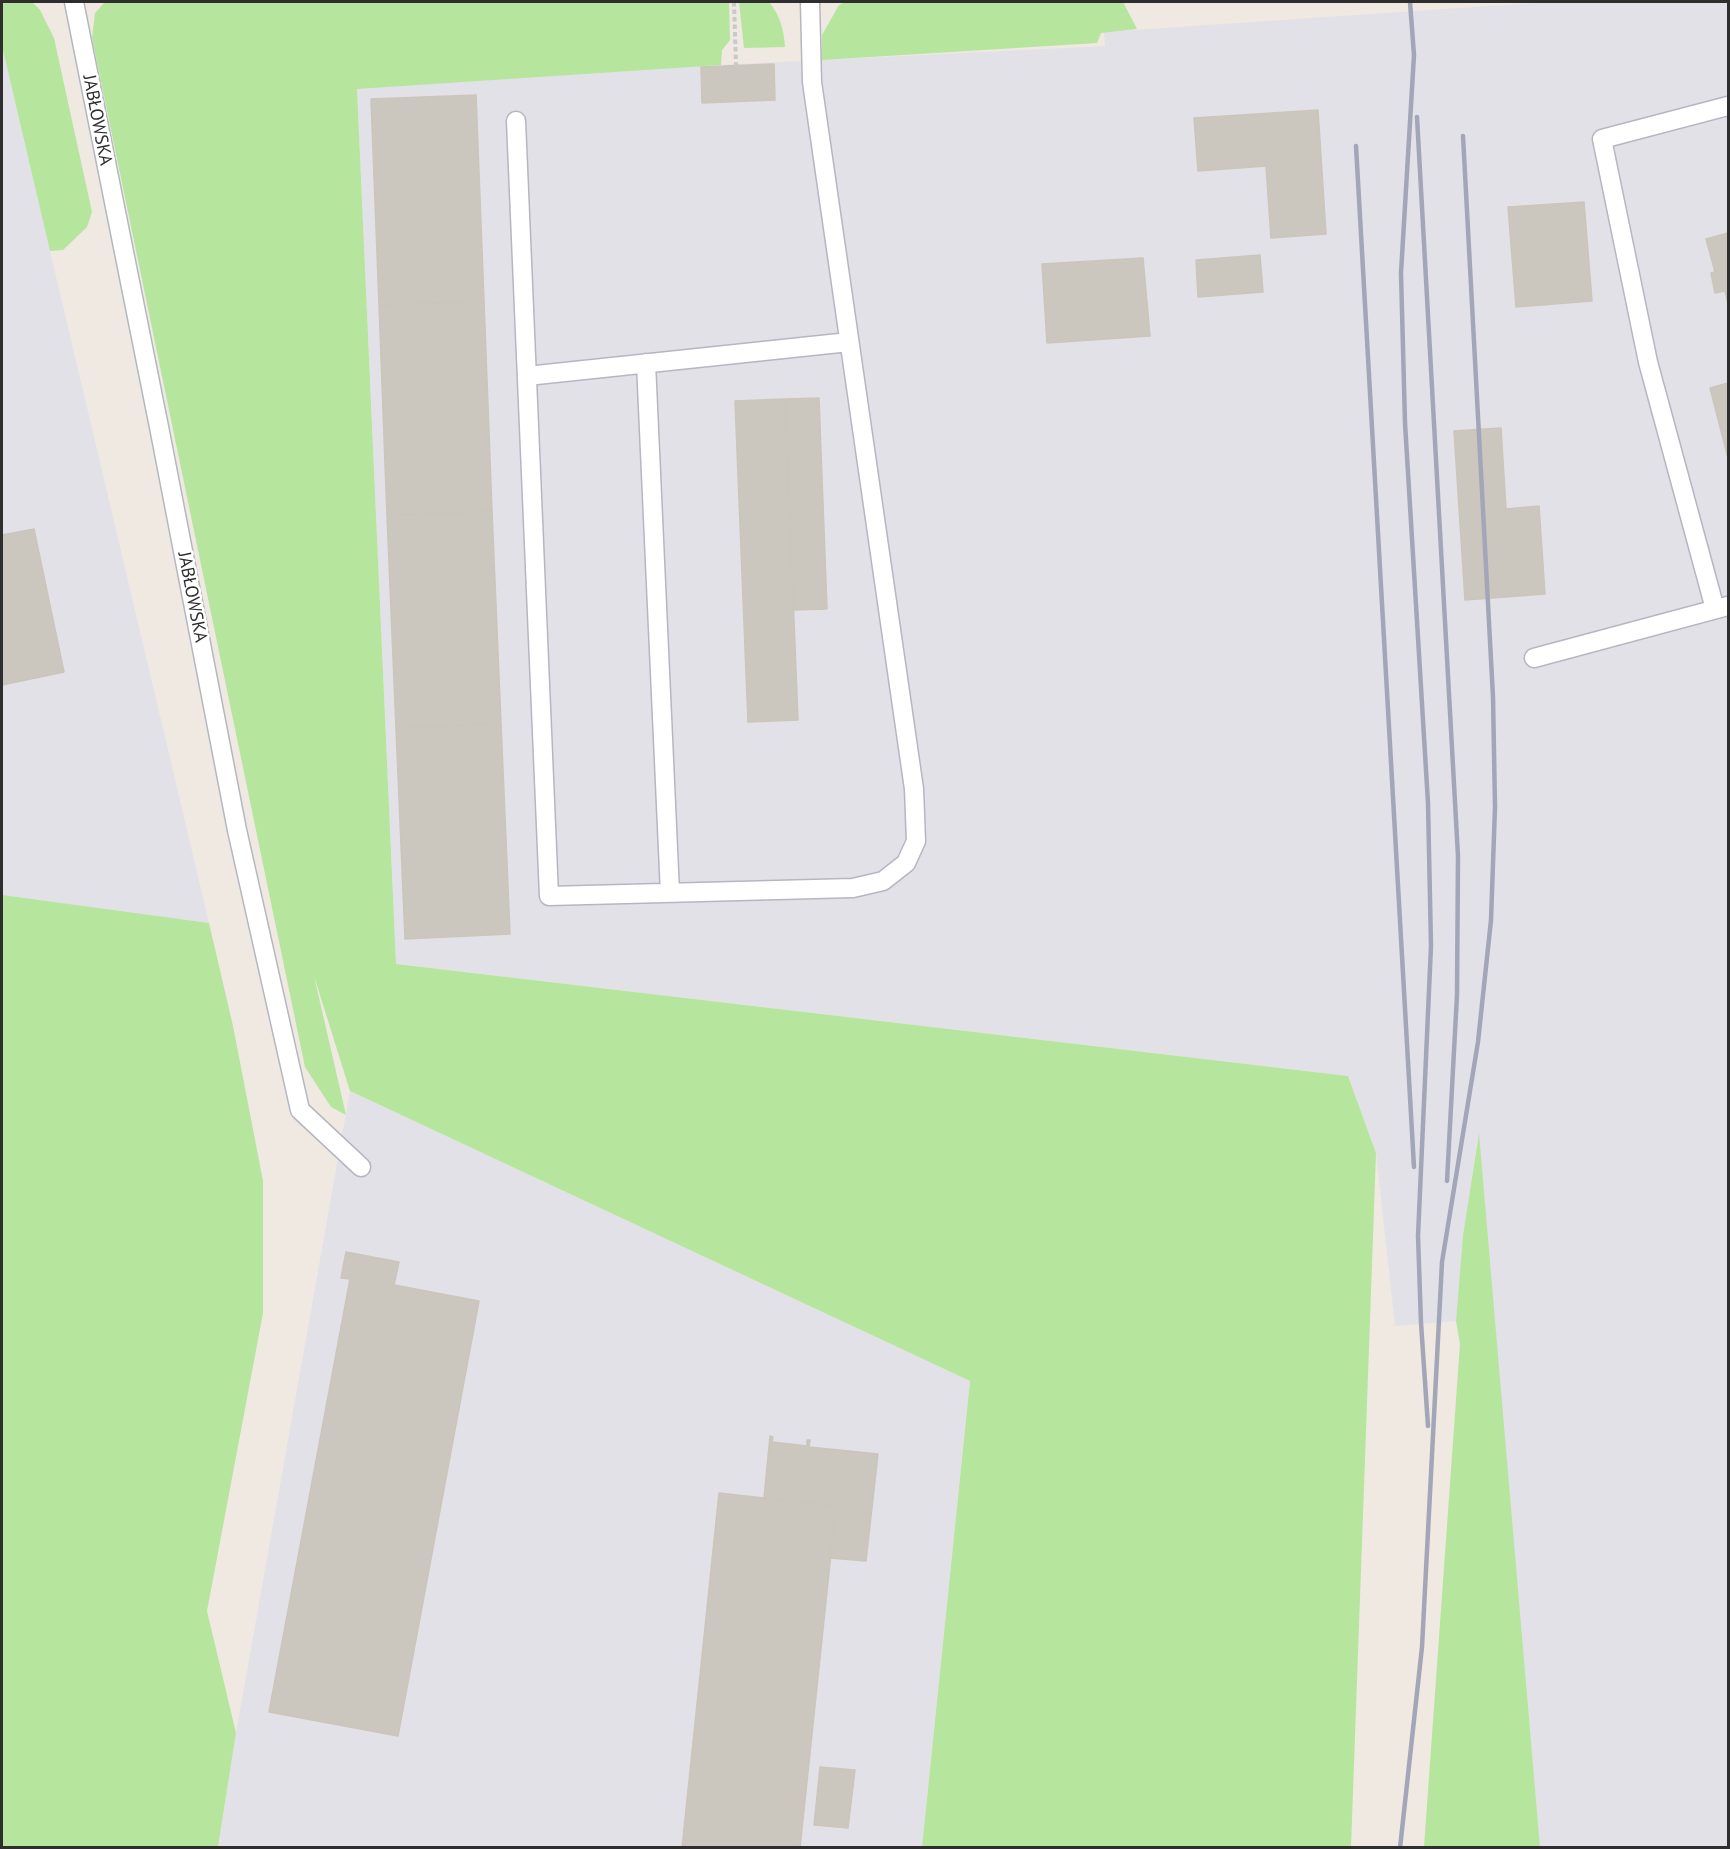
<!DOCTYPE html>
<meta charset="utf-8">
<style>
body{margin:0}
#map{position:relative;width:1730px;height:1849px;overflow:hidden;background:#efe9e1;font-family:"PT Sans",sans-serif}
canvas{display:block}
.frame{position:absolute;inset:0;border:3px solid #2e2e2e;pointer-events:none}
</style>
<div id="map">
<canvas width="1730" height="1849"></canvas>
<div class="frame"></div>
</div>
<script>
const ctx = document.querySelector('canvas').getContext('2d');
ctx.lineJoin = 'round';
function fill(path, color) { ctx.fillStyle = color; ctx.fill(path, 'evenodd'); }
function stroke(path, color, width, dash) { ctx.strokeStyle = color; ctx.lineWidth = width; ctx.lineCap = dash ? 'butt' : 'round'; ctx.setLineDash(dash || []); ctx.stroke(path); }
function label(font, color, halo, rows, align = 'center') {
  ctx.font = font + ' "PT Sans",sans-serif'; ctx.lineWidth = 5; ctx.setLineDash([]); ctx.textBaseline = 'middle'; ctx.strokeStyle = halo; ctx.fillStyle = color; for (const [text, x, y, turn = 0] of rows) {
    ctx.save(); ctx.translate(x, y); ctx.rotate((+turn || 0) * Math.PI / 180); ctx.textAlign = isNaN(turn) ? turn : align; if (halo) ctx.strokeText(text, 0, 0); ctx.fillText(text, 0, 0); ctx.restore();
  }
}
fill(new Path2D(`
 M1549,2H1728V1847H1540L1478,1137L1463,1235L1456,1321L1395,1326L1376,1153L1348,1076L396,964L357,89L494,76L1105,46L1104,32Z
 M2,46L50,251L209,923L2,896Z
 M350,1091L970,1381L922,1847L218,1848L236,1733Z`), '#e3e1e8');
fill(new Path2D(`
 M2,2H32L40,10L54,38L92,212L87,227L63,250L50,251L2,46Z
 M105,2H729L730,40L722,50L721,65L357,89L396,964L1348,1076L1376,1153L1351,1847H922L970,1381L350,1091L314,976L346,1115L331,1107L305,1067L92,38L95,13Z
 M739,2H769C780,15 784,30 785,47L744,48Z
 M845,2H1123L1137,29L1101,33L1097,43L822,60V35L839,5Z
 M2,895L209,923L233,1026L263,1181V1313L207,1611L236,1733L218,1847H2Z
 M1479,1133L1540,1847H1424L1460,1344L1456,1321L1463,1235Z`), '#b6e59e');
const building = new Path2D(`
 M774,64L775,100L702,103L701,67Z
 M476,95L484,301L379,305L371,99Z
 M1318,110L1326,234L1271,238L1266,166L1198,171L1194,118Z
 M1584,202L1592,301L1516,307L1508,207Z
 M1728,233V304L1725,291L1715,293L1711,273L1715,272L1706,239Z
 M1260,255L1263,292L1198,297L1196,260Z
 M1143,258L1150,336L1047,343L1042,264Z
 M484,301L492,511L387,516L379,305Z
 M1728,383V458L1710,388Z
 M819,398L827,609L793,610L785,399Z
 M785,399L798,720L748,722L735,401Z
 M1501,428L1506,509L1539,506L1545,594L1465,600L1454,431Z
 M492,511L501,723L396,728L387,516Z
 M34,529L64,672L2,685V535Z
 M501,723L510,934L405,939L396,728Z
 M346,1252L399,1262L394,1285L479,1301L398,1736L269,1712L350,1279L341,1278Z
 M770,1436L773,1437L772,1442L807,1446V1440H810L809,1447L878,1454L866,1561L830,1558L836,1506L764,1498Z
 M719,1493L836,1506L800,1848H682Z
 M820,1767L855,1770L848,1828L814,1825Z`);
fill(building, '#cbc7bf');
stroke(building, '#cbc5ba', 1.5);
const service = new Path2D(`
 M74,2L160,432L237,830L300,1110L361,1167
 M516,121L549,896L853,888L883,881L906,863L916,841L914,789L812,82L810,2
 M646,363L670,893
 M527,376L849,342
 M1715,609L1648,362L1602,139L1728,106
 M1534,658L1728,606`);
stroke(service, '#b4b7c1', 21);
stroke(new Path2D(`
 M734,2L736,66`), '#c9c9c9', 4, [4.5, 3]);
stroke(service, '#fff', 18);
stroke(new Path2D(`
 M1410,2L1414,55L1401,273L1405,423L1428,803L1431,946L1418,1236L1421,1323L1428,1426
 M1417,117L1458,856L1457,995L1447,1181
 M1356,146L1414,1167
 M1400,1848L1422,1647L1442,1262L1478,1042L1491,920L1495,807L1493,697L1463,136`), '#a3a6b8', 4.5);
label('18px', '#2e2e2e', '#fff', [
 ["JABŁOWSKA",97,120,79],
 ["JABŁOWSKA",192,597,79]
]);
</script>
